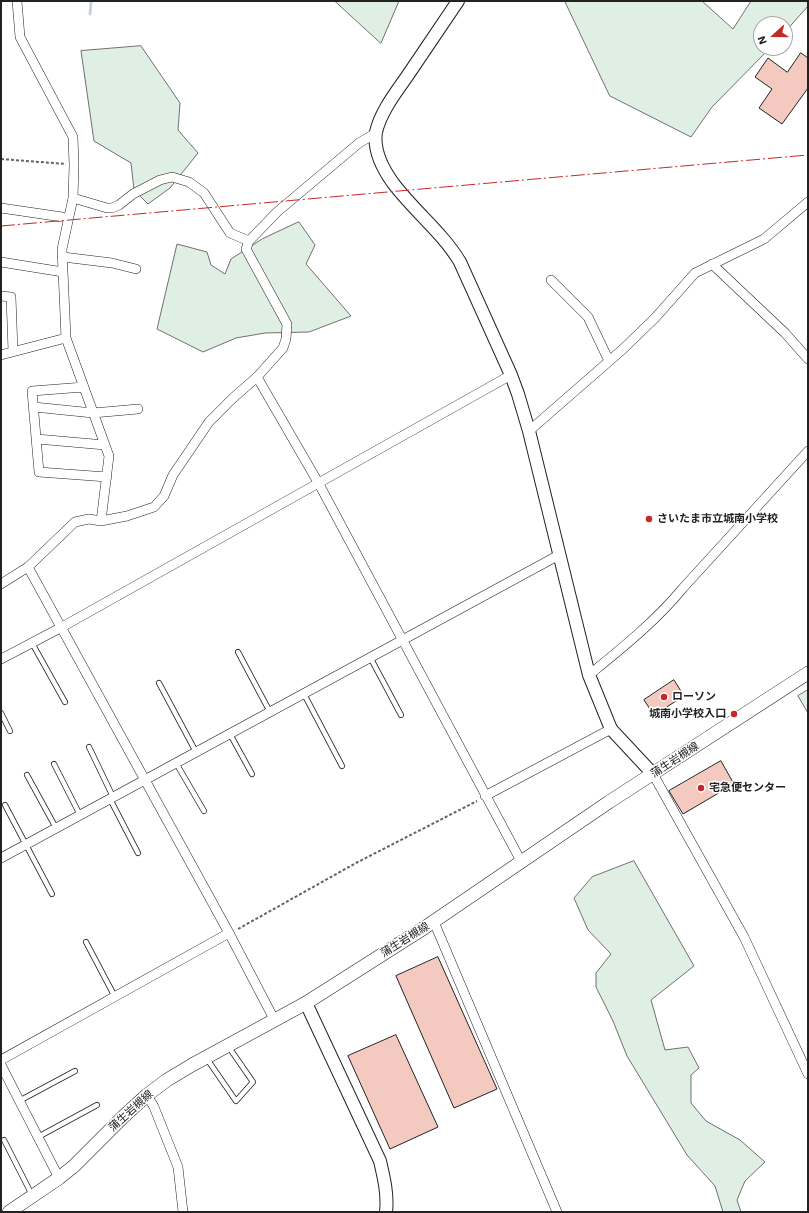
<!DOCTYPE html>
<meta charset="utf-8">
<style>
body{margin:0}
#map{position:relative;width:809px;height:1213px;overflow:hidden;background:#fff;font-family:"Work Sans",sans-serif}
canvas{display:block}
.frame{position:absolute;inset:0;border:2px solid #222;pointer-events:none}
.north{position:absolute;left:753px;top:16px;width:40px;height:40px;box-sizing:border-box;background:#fff;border:1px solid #a7a7a7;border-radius:50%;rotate:249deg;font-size:11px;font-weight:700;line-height:16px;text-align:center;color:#222}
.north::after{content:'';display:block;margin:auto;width:14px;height:18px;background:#c62828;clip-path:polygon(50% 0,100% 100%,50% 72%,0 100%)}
</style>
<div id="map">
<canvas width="809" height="1213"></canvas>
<div class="frame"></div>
<div class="north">N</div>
</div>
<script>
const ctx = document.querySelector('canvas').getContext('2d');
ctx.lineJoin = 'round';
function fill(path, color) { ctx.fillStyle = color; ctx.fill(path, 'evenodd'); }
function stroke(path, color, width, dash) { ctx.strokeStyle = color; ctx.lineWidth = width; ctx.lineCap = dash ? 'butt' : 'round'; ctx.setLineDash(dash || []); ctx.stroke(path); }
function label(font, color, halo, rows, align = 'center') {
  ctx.font = font + ' "Work Sans","Noto Sans JP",sans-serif'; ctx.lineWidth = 3; ctx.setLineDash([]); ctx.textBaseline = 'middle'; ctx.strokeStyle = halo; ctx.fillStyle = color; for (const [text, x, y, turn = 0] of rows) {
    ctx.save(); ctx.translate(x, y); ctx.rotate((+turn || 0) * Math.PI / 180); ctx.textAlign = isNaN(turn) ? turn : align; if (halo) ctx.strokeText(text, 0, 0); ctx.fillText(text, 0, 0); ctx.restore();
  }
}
const green = new Path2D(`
 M335,1H399L381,43Z
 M565,1H702L733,29L751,1H808V6L785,32V24H761V48H770L712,107L691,137L610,96Z
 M141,46L180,103L178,130L198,153L170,188L148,204L134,190L131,163L94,141L81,51Z
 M299,222L315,245L306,264L351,316L309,332L265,333L236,338L203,352L157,329L177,244L207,252L211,265L225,274L231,259L262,239Z
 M808,690V713L798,696Z
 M634,861L694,966L651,1000L665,1050L688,1047L699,1068L691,1075V1103L706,1121L740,1140L765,1162L745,1181L737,1200L741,1212H723L715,1186L687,1155L627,1056L613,1021L596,987V973L611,954L588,930L574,898L592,877Z`);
fill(green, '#e0efe3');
stroke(green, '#6f6f6f', 1);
stroke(new Path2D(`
 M90,14L91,1`), '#c7d3dd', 3);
const building = new Path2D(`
 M801,53L808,58V88L782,124L759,108L772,89L755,77L768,58L787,72Z
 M674,680L684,696L654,715L644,700Z
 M721,761L734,784L683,814L669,791Z
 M438,957L497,1089L454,1108L396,976Z
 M396,1035L438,1127L390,1149L348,1056Z`);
fill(building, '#f3c9c0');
stroke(building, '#222', 1);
const service = new Path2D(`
 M32,643L65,702
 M238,652L270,712
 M370,657L401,715
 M159,683L196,752
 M304,694L342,766
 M1,713L10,731
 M230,734L252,774
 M89,747L113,797
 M176,763L204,811
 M54,764L80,815
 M27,775L56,828
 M110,799L138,853
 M5,805L52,894
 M86,942L115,997
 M207,1059L236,1101L253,1082L228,1046
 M19,1101L75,1071
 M38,1137L97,1105
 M4,1140L32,1195`);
const minor = new Path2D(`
 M17,1L20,37L73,137L74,165L73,198L62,249L66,338L109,456L101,521
 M73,198L107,208H112L119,205L133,194L160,180L172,177L189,182L204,193L230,233L249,241
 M1,208L69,218
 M63,257L112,263L136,269
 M1,262L63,272
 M712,264L785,333L808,359
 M551,280L588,317L609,361
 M1,296L11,297L13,351
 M1,355L66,338
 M257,377L319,484L522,863
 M84,387L32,391L39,472L107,477
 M34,407L93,413L138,409
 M529,431L623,349L655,318L695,273L764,239L808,202
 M37,439L105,445
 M28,567L229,933L275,1021
 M1,584L28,567L75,522L89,519L101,521L127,516L154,507L164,496L173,475L209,422L233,398L257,377L283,348L286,339L287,324L246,249L249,241L277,212L359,143L376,133
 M1,659L62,627L511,375
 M589,675C622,648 656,621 683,588L808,451
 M653,774L744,937L808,1074
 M485,796L611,729
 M1,858L559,555
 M434,922L557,1212
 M1,1060L229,933
 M1,1065L59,1178
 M147,1095L154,1107L178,1167L183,1212`);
const tertiary = new Path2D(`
 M458,1C442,25 426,48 410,72C398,90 381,110 376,132C373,151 383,169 393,183C414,211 442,232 460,262L511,375L518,394L529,431L589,675L611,729L653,774
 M306,1003L380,1161C384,1178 388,1195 386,1212`);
const secondary = new Path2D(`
 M9,1212L59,1178L74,1166L123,1117L147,1095L167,1080L192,1065L306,1003L424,928L609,802L808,673`);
stroke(service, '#222', 6);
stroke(minor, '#222', 10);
stroke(tertiary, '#222', 14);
stroke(secondary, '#222', 14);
stroke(new Path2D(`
 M1,159L66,164
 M238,929L356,863L477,801`), '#646464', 2, [3, 2]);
stroke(service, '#fff', 4.5);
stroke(minor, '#fff', 9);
stroke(tertiary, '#fff', 12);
stroke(secondary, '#fff', 13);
stroke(new Path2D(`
 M1,226L808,155`), '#c62828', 1, [14, 3, 2, 3]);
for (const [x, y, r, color] of [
 [649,519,4,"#c62828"],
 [664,697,4,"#c62828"],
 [734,714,4,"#c62828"],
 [701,788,4,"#c62828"]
]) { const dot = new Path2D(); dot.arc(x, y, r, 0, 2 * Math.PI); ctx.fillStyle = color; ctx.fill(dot); stroke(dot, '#fff', 1.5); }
label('bold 11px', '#222', '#fff', [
 ["さいたま市立城南小学校",657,519],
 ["ローソン",672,697],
 ["城南小学校入口",726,714,"right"],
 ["宅急便センター",709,788]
], 'left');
label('11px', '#222', '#fff', [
 ["蒲生岩槻線",675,760,-33],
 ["蒲生岩槻線",405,940,-32],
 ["蒲生岩槻線",131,1111,-42]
]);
</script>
